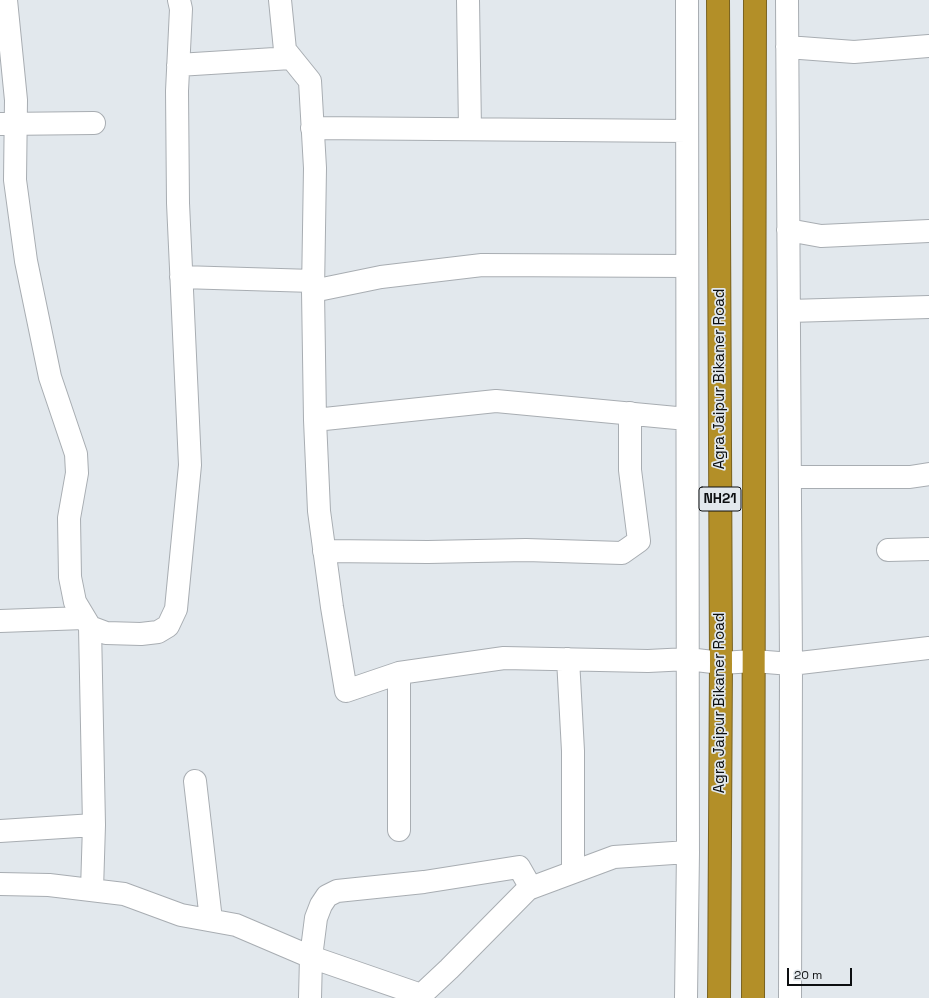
<!DOCTYPE html>
<style>
body{margin:0}
#map{position:relative;width:929px;height:998px;overflow:hidden;background:#e2e8ed;font-family:"Space Grotesk",sans-serif}
canvas{display:block}
.scale{position:absolute;left:787px;top:968px;width:65px;height:18px;box-sizing:border-box;border:2px solid #0d0f11;border-top:0;padding-left:5px;font-size:12px;line-height:14px;white-space:nowrap;color:#0d0f11;-webkit-text-stroke:3px #e2e8ed;paint-order:stroke}
</style>
<div id="map">
<canvas width="929" height="998"></canvas>
<div class="scale">20 m</div>
</div>
<script>
const ctx = document.querySelector('canvas').getContext('2d');
ctx.lineJoin = 'round';
function stroke(path, color, width, dash) { ctx.strokeStyle = color; ctx.lineWidth = width; ctx.lineCap = dash ? 'butt' : 'round'; ctx.setLineDash(dash || []); ctx.stroke(path); }
function label(font, color, halo, rows, align = 'center') {
  ctx.font = font + ' "Space Grotesk",sans-serif'; ctx.lineWidth = 3.5; ctx.setLineDash([]); ctx.textBaseline = 'middle'; ctx.strokeStyle = halo; ctx.fillStyle = color; for (const [text, x, y, turn = 0] of rows) {
    ctx.save(); ctx.translate(x, y); ctx.rotate((+turn || 0) * Math.PI / 180); ctx.textAlign = isNaN(turn) ? turn : align; if (halo) ctx.strokeText(text, 0, 0); ctx.fillText(text, 0, 0); ctx.restore();
  }
}
const minor = new Path2D(`
 M6,0L16,100L15,180L26,261L50,377L76,454L77,473L69,518L70,577L75,602L90,627L106,633L141,634L158,632L168,626L176,609L190,465L178,203L177,91L181,9L179,0
 M280,0L285,50L310,81L315,168L313,291L315,420L319,511L332,607L346,691L399,673L504,658L648,661L688,659L721,663L754,661L791,664L929,648
 M468,0L470,129
 M787,0L791,664L790,998
 M787,47L854,52L929,46
 M178,65L291,58
 M1,124L94,123
 M312,128L687,131
 M788,230L821,236L929,231
 M181,277L313,281
 M313,291L381,277L482,265L687,266
 M789,311L929,307
 M315,420L496,401L687,419
 M790,477H910L929,474
 M888,550L929,549
 M324,551L428,552L526,550L622,553L639,541L630,470V413
 M0,621L84,618
 M90,627L94,825L92,890
 M568,659L573,751V872
 M399,673V830
 M195,781L211,920
 M0,831L94,825
 M0,884L49,885L124,894L181,915L236,925L311,957L421,995
 M310,998L311,957L316,918L321,905L327,896L337,891L424,882L519,867L531,888
 M418,998L449,969L528,889L614,857L688,852
 M686,998L688,852L687,0`);
const highway = new Path2D(`
 M718,0L721,663L719,998
 M753,998L755,0`);
stroke(minor, '#a8adb2', 24);
stroke(highway, '#796220', 24);
stroke(minor, '#fff', 22);
stroke(highway, '#b38f28', 22);
for (const [x, y, w] of [
 [720,499,42]
]) { const box = new Path2D(); box.roundRect(x - w / 2, y - 12, w, 24, 3); ctx.fillStyle = '#e2e8ed'; ctx.fill(box); stroke(box, '#0d0f11', 1); }
label('bold 14px', '#0d0f11', null, [
 ["NH21",720,499]
]);
label('15px', '#0d0f11', '#e2e8ed', [
 ["Agra Jaipur Bikaner Road",720,379,-90],
 ["Agra Jaipur Bikaner Road",720,703,-90]
]);
</script>
